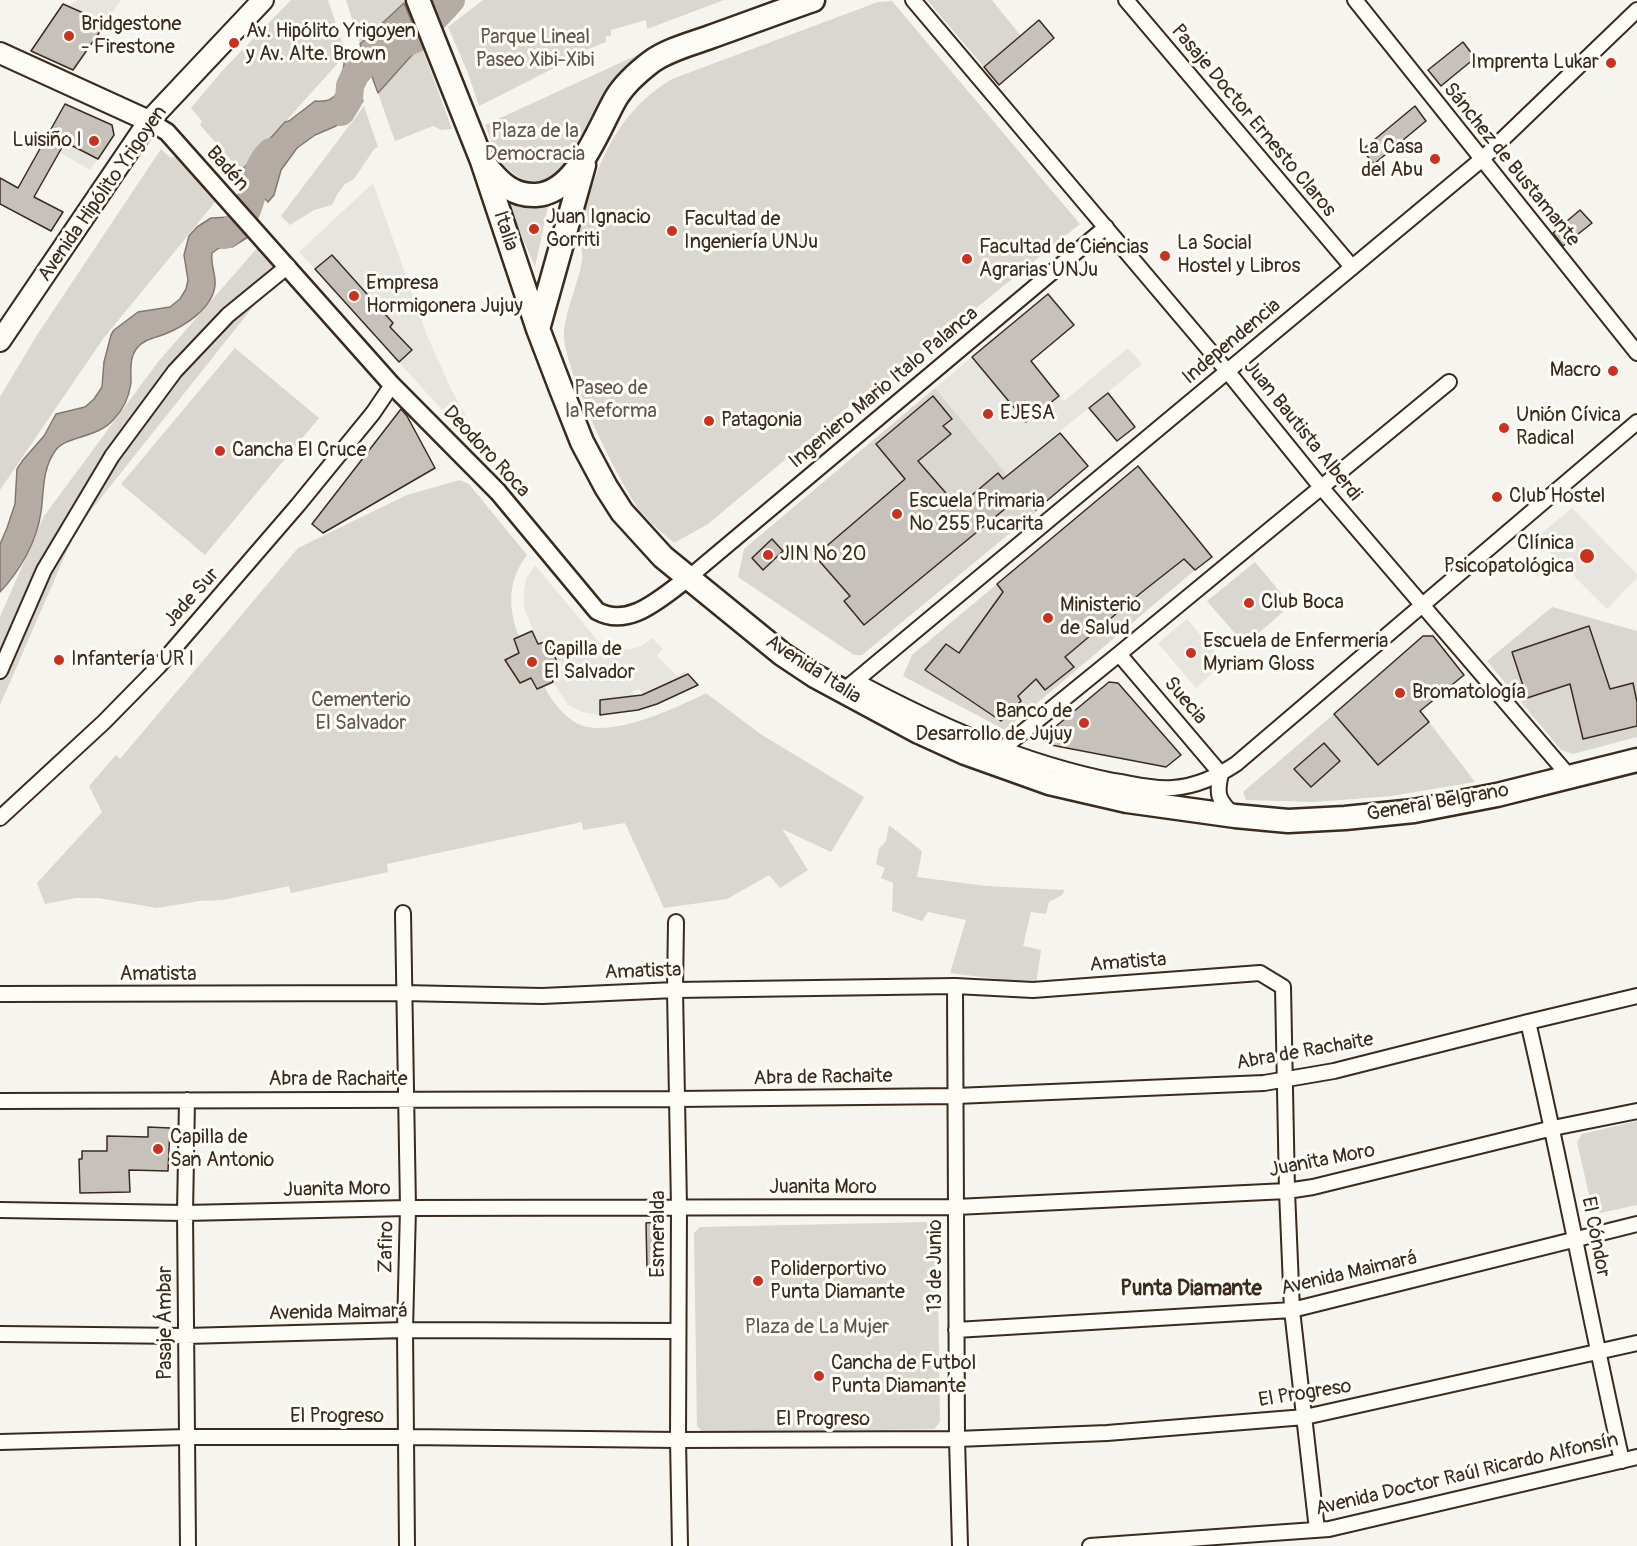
<!DOCTYPE html>
<meta charset="utf-8">
<style>
body{margin:0}
canvas{display:block;background:#f5f4ee}
</style>
<canvas width="1637" height="1546"></canvas>
<script>
const ctx = document.querySelector('canvas').getContext('2d');
ctx.lineJoin = 'round';
function fill(path, color) { ctx.fillStyle = color; ctx.fill(path, 'evenodd'); }
function stroke(path, color, width, dash) { ctx.strokeStyle = color; ctx.lineWidth = width; ctx.lineCap = dash ? 'butt' : 'round'; ctx.setLineDash(dash || []); ctx.stroke(path); }
function label(font, color, halo, rows, align = 'center') {
  ctx.font = font + ' Pangolin,sans-serif'; ctx.lineWidth = 6; ctx.setLineDash([]); ctx.textBaseline = 'middle'; ctx.strokeStyle = halo; ctx.fillStyle = color; for (const [text, x, y, turn = 0] of rows) {
    ctx.save(); ctx.translate(x, y); ctx.rotate((+turn || 0) * Math.PI / 180); ctx.textAlign = isNaN(turn) ? turn : align; if (halo) ctx.strokeText(text, 0, 0); ctx.fillText(text, 0, 0); ctx.restore();
  }
}
fill(new Path2D(`
 M77,0H121L106,22L69,6Z
 M65,142L98,159L90,170L59,152Z
 M373,183L428,338L452,391L475,433L468,439L399,362L412,350L390,327L393,323L332,255L315,269L299,252Z
 M1128,348L1142,364L1007,475L935,388L972,357L1026,422L1059,396L1064,401Z
 M1572,508L1637,574V578L1607,609L1536,538Z
 M535,565L599,642L617,649H630L641,646L652,638L663,649L657,656L677,676L685,671L691,677L672,686L654,690L659,703L646,708L640,689L633,691V696L600,700V715L582,712L568,705L553,682L548,668L558,664L549,641L538,644L524,607V591L526,579Z
 M1187,619L1224,663L1196,688L1158,643Z`), '#e7e5df');
fill(new Path2D(`
 M291,0H328L346,54L241,171L200,125L202,121L191,108L223,70Z
 M346,0H403L404,3L360,44Z
 M483,0H724L647,29L646,20L611,30V36H606V42L558,61V66L479,106L468,73L448,27Z
 M927,0H992L1021,36L984,67Z
 M892,1L1080,224L874,391L866,392L708,524L674,543C663,533 651,524 641,512C620,485 561,365 564,332C566,308 578,285 582,261C584,252 578,241 579,230C582,215 587,200 592,186C608,140 630,104 672,79L878,2Z
 M421,45L452,129L441,130L433,126L395,141L378,93Z
 M648,50L585,135L565,167L558,176L546,183L526,180L517,176L504,166L496,153L485,125Z
 M364,106L378,147L375,148L354,179L345,184L338,193L332,205L314,210L290,225L281,216Z
 M161,149L171,158L176,156L216,201L103,339L0,490V397L37,335Z
 M512,203H546L548,206L535,267L510,208Z
 M258,247L280,273L77,528L0,705V617L44,516L158,362Z
 M235,348L319,418L205,555L121,484Z
 M935,388L1037,511L862,655H854L738,577L744,549Z
 M460,480L469,484L527,555C507,581 508,608 519,637L514,640L519,653L506,660L520,683L531,678L537,689L544,686C551,700 563,716 578,724C610,739 677,708 706,693L759,733L864,797L831,852L782,829L808,870L780,888L769,875L727,899L664,908L625,823L583,830L582,822L387,864L388,872L291,893L289,886L223,900L199,901L157,908L98,898H76L45,904L37,883L102,812L89,786L116,755L120,759L298,548L407,495Z
 M1184,559L1195,570L1005,730L903,676L912,655L997,584L1003,592L959,653L945,644L925,669L1001,721L1021,701L1018,696L1036,679L1045,690L1074,667L1065,657L1142,592Z
 M1255,562L1291,605L1245,645L1207,601Z
 M1552,607L1637,631V737L1573,754L1561,750L1487,661Z
 M1334,714L1378,765L1429,722L1475,782L1391,796L1315,802L1246,800L1243,792Z
 M889,825L922,851L917,877L986,886L1065,890L1062,895L1049,902L1046,914L1031,912L1023,946L1041,950L1036,984L950,973L966,920L928,912L922,921L892,911L893,883L881,878L885,868L876,864L879,849L886,841Z
 M1637,1121V1205L1600,1213L1592,1208L1577,1142L1582,1134Z
 M930,1222L937,1229L940,1422L934,1429L704,1433L697,1426L694,1233L700,1227Z`), '#dad6d0');
const water = new Path2D(`
 M404,3L421,45L378,93L360,44Z
 M346,54L363,101L345,120L336,126L315,135L297,148L281,170L274,195L268,202L241,171L285,122L289,121L315,101C346,105 340,75 346,54Z
 M231,217L248,237L232,247L219,248L212,253C210,264 216,274 215,285C213,308 185,326 165,334C155,338 144,339 137,348C129,358 131,371 131,383C129,396 123,410 114,419C97,439 66,435 55,451C42,470 44,490 41,512C37,541 20,571 0,592V544L7,528L15,504L17,469L23,460L44,436L56,414L85,407L94,399L102,387L104,362L111,335L114,330L138,312L170,307L180,299L186,289L188,280L184,255L189,236L197,227L211,218Z`);
fill(water, '#b4aca4');
stroke(water, '#84786e', 1.5);
stroke(new Path2D(`
 M341,112L349,99L350,86L355,75L367,61L382,52L415,39L451,0
 M222,234L225,235C233,229 241,223 245,214C256,193 252,170 271,152`), '#b4aca4', 28);
const building = new Path2D(`
 M63,4L106,23L73,70L31,51Z
 M1039,20L1054,38L999,85L984,67Z
 M1463,42L1475,58L1441,86L1428,70Z
 M65,104L112,125L114,135L98,159L65,142L34,197L63,212L51,231L0,204V178L18,188Z
 M1415,106L1426,121L1374,164L1362,150Z
 M1580,210L1592,223L1563,246L1553,233Z
 M332,255L393,323L390,327L412,350L399,362L315,269Z
 M1048,294L1074,325L1031,361L1059,396L1026,422L972,357Z
 M1108,393L1135,427L1117,441L1089,408Z
 M933,396L952,419L943,426L951,434L918,461L958,507L998,473L1003,479L1060,433L1088,466L1036,510L1023,494L864,625L844,601L850,596L815,556L905,479L876,444Z
 M401,409L407,416L435,468L323,533L312,524Z
 M1138,466L1212,557L1195,570L1184,559L1142,592L1065,657L1074,667L1045,690L1036,679L1018,696L1021,701L1001,721L925,670L946,644L959,653L1003,592L997,584Z
 M772,539L783,551L763,570L752,558Z
 M1589,626L1610,689L1633,683L1637,702V726L1583,739L1570,684L1527,698L1512,652Z
 M532,631L538,644L548,641L558,664L548,668L553,682L537,689L531,678L520,683L505,660L519,653L514,639Z
 M1423,636H1433L1464,675L1420,711L1429,722L1378,765L1334,714Z
 M688,674L698,685L657,704L638,710L600,715V700L642,695Z
 M1109,682L1118,683L1181,755L1166,767L1051,745L1048,733Z
 M1324,743L1340,761L1311,787L1294,769Z
 M148,1127L170,1128L168,1171L129,1170L130,1192L80,1193L79,1159H82V1151H107V1136L148,1137Z
 M656,1222L663,1229V1269H647L646,1223Z`);
fill(building, '#c7c1bb');
stroke(building, '#3b2a1e', 1.5);
const minor = new Path2D(`
 M913,0L1228,372L1321,487L1569,776
 M1126,0L1352,267
 M1355,0L1637,353
 M687,579L1106,227
 M1119,654L1221,774
 M0,671L44,570L112,456L175,371L228,315L288,266
 M856,681C938,725 1023,763 1114,781C1133,784 1154,790 1173,788C1197,786 1216,777 1236,764L1637,422
 M842,692L1481,160L1637,10
 M1002,749L1119,654L1449,382
 M1221,774C1216,794 1218,800 1233,814
 M0,818L104,722L159,666L298,505L373,413L392,385
 M403,913L408,1208L405,1330L407,1546
 M676,922L675,990L679,1207L678,1440L680,1546
 M955,986L957,1439L960,1546
 M0,994L403,993L542,996L675,990L955,986L1033,990L1260,973L1283,987L1287,1191L1292,1310L1317,1530
 M1528,1022C1562,1167 1589,1315 1622,1461
 M187,1100L185,1213L188,1546
 M0,1101L677,1099L956,1096L1264,1083L1334,1071L1528,1022L1637,996
 M0,1210L185,1213L408,1208L956,1207L1287,1191L1313,1187L1553,1128L1637,1111
 M956,1330L1292,1310L1637,1224
 M0,1334L186,1336L405,1330L677,1331
 M0,1442L187,1437H406L678,1440L957,1439L1107,1433L1305,1417L1637,1343
 M1090,1546L1329,1529L1637,1457`);
const tertiary = new Path2D(`
 M149,121L167,132L392,385L498,492L597,611C630,629 661,597 687,579`);
const secondary = new Path2D(`
 M0,53L149,121
 M0,341L149,121L263,0`);
const primary = new Path2D(`
 M418,0L482,161L538,329L561,389L582,442L606,487L622,512L663,557L782,654L815,676L919,732L965,753L1049,783L1127,801L1235,816L1288,821L1345,818L1414,811L1497,795L1637,760
 M487,167C500,183 513,196 536,195C577,193 598,129 616,98C625,83 638,72 651,62C667,50 691,44 710,37C744,25 778,12 813,0
 M538,329L584,165`);
stroke(minor, '#3b2a1e', 18);
stroke(tertiary, '#3b2a1e', 21);
stroke(secondary, '#3b2a1e', 24);
stroke(primary, '#3b2a1e', 27);
stroke(minor, '#fdfcf7', 14);
stroke(tertiary, '#fdfcf7', 16);
stroke(secondary, '#fdfcf7', 20);
stroke(primary, '#fdfcf7', 22);
for (const [x, y, r, color] of [
 [69,36,6,"#c8321e"],
 [234,43,6,"#c8321e"],
 [1611,63,6,"#c8321e"],
 [94,141,6,"#c8321e"],
 [1435,159,6,"#c8321e"],
 [534,229,6,"#c8321e"],
 [672,231,6,"#c8321e"],
 [1165,256,6,"#c8321e"],
 [967,259,6,"#c8321e"],
 [354,296,6,"#c8321e"],
 [1613,371,6,"#c8321e"],
 [988,414,6,"#c8321e"],
 [709,421,6,"#c8321e"],
 [1504,428,6,"#c8321e"],
 [220,451,6,"#c8321e"],
 [1497,497,6,"#c8321e"],
 [897,514,6,"#c8321e"],
 [768,555,6,"#c8321e"],
 [1587,556,8,"#c8321e"],
 [1249,603,6,"#c8321e"],
 [1048,618,6,"#c8321e"],
 [1191,653,6,"#c8321e"],
 [59,660,6,"#c8321e"],
 [532,662,6,"#c8321e"],
 [1400,693,6,"#c8321e"],
 [1084,723,6,"#c8321e"],
 [158,1149,6,"#c8321e"],
 [758,1281,6,"#c8321e"],
 [819,1376,6,"#c8321e"]
]) { const dot = new Path2D(); dot.arc(x, y, r, 0, 2 * Math.PI); ctx.fillStyle = color; ctx.fill(dot); stroke(dot, '#fdfcf7', 2); }
label('20px', '#3b2a1e', '#fdfcf7', [
 ["Bridgestone",81,25],
 ["- Firestone",81,48],
 ["Av. Hipólito Yrigoyen",246,32],
 ["y Av. Alte. Brown",246,55],
 ["Imprenta Lukar",1599,63,"right"],
 ["Luisiño I",82,141,"right"],
 ["La Casa",1423,148,"right"],
 ["del Abu",1423,171,"right"],
 ["Juan Ignacio",546,218],
 ["Gorriti",546,241],
 ["Facultad de",684,220],
 ["Ingeniería UNJu",684,243],
 ["La Social",1177,244],
 ["Hostel y Libros",1177,267],
 ["Facultad de Ciencias",979,248],
 ["Agrarias UNJu",979,271],
 ["Empresa",366,284],
 ["Hormigonera Jujuy",366,307],
 ["Macro",1601,371,"right"],
 ["EJESA",1000,414],
 ["Unión Cívica",1516,416],
 ["Radical",1516,439],
 ["Patagonia",721,421],
 ["Cancha El Cruce",232,451],
 ["Club Hostel",1509,497],
 ["Escuela Primaria",909,502],
 ["Nº 255 Pucarita",909,525],
 ["Clínica",1574,544,"right"],
 ["Psicopatológica",1574,567,"right"],
 ["JIN Nº 20",780,555],
 ["Club Boca",1261,603],
 ["Ministerio",1060,606],
 ["de Salud",1060,629],
 ["Escuela de Enfermeria",1203,642],
 ["Myriam Gloss",1203,665],
 ["Capilla de",544,650],
 ["El Salvador",544,673],
 ["Infantería UR I",71,660],
 ["Bromatología",1412,693],
 ["Banco de",1072,712,"right"],
 ["Desarrollo de Jujuy",1072,735,"right"],
 ["Capilla de",170,1138],
 ["San Antonio",170,1161],
 ["Poliderportivo",770,1270],
 ["Punta Diamante",770,1293],
 ["Cancha de Futbol",831,1364],
 ["Punta Diamante",831,1387]
], 'left');
label('20px', '#63554a', '#fdfcf7', [
 ["Parque Lineal",535,38],
 ["Paseo Xibi-Xibi",535,61],
 ["Plaza de la",535,132],
 ["Democracia",535,155],
 ["Paseo de",611,389],
 ["la Reforma",611,412],
 ["Cementerio",361,701],
 ["El Salvador",361,724],
 ["Plaza de La Mujer",817,1328]
]);
label('20px', '#3b2a1e', '#fdfcf7', [
 ["Pasaje Doctor Ernesto Claros",1253,121,50],
 ["Sánchez de Bustamante",1511,165,51],
 ["Badén",227,169,48],
 ["Avenida Hipólito Yrigoyen",103,194,-55],
 ["Italia",505,231,72],
 ["Independencia",1232,342,-40],
 ["Ingeniero Mario Italo Palanca",884,388,-40],
 ["Juan Bautista Alberdi",1302,431,51],
 ["Deodoro Roca",486,452,47],
 ["Jade Sur",192,598,-48],
 ["Avenida Italia",813,670,33],
 ["Suecia",1185,701,50],
 ["General Belgrano",1438,803,-10],
 ["Amatista",1128,963,-4],
 ["Amatista",643,972,-2],
 ["Amatista",158,975],
 ["Abra de Rachaite",1305,1052,-10],
 ["Abra de Rachaite",823,1078,-1],
 ["Abra de Rachaite",338,1080],
 ["Juanita Moro",1322,1161,-11],
 ["Juanita Moro",823,1188],
 ["Juanita Moro",337,1190,-1],
 ["Esmeralda",659,1234,-90],
 ["El Cóndor",1595,1237,79],
 ["Zafiro",387,1247,-89],
 ["13 de Junio",936,1266,-90],
 ["Avenida Maimará",1349,1274,-13],
 ["Avenida Maimará",338,1313,-1],
 ["Pasaje Ámbar",166,1323,-90],
 ["El Progreso",1305,1394,-9],
 ["El Progreso",337,1417],
 ["El Progreso",823,1420],
 ["Avenida Doctor Raúl Ricardo Alfonsín",1467,1475,-13]
]);
label('bold 21px', '#3b2a1e', '#fdfcf7', [
 ["Punta Diamante",1191,1290]
]);
</script>
